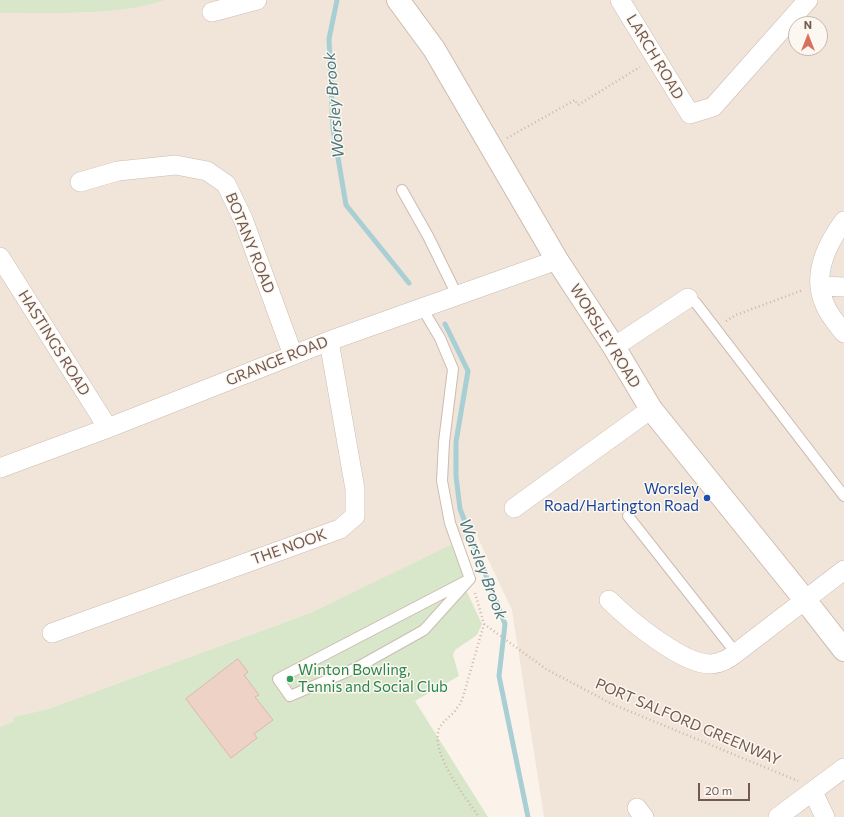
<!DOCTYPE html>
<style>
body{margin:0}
#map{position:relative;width:844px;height:817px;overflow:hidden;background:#fbf3ea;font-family:Commissioner,sans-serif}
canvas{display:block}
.north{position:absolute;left:788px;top:16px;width:40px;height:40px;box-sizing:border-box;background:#fdf7f1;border:1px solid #c6b8b1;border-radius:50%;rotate:0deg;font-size:11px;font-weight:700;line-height:16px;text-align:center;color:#735a50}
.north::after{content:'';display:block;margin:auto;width:14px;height:18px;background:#d7705d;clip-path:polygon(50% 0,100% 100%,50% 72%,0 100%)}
.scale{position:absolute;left:698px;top:783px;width:52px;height:18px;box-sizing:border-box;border:2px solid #735a50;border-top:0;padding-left:5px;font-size:12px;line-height:14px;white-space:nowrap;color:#735a50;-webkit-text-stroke:3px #fdf7f1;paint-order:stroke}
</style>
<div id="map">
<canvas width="844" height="817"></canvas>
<div class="north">N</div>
<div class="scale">20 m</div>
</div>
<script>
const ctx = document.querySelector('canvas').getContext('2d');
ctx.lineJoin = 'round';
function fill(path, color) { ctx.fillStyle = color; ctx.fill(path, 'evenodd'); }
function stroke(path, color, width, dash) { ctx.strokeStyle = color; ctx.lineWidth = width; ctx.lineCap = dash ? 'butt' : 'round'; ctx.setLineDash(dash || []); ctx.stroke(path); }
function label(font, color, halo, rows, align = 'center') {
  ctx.font = font + ' Commissioner,sans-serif'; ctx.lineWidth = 3; ctx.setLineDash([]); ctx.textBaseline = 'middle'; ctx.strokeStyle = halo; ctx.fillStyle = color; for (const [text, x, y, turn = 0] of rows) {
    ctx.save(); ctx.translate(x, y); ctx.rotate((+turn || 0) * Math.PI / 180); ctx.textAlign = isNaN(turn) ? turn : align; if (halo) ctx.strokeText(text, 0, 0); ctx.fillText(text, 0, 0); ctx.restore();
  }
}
fill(new Path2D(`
 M166,0H844V817H544L512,610L476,534L310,613L48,709L13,717L14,721L0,727V13H82L153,4ZM796,24H820V48H796Z`), '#f1e5d9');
fill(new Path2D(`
 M0,0H166C117,16 52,13 0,13Z
 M455,543L467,592L482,624L477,635L455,650L453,655L459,676L415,701L488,817H0V727L14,721L13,717L48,709L310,613Z`), '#d8e7ca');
stroke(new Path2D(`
 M337,0L329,39L333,128L346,205L409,283
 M445,324L468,371L456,442V476L460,509L505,624L499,676L528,817`), '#a8cfd3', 5);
const building = new Path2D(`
 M238,659L248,672L244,675L259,695L255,697L273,720L254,734L257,738L231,758L186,699Z`);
fill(building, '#edd2c5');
stroke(building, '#deb8a7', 1);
const lane = new Path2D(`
 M402,190L428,236L457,295
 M688,298L696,303L844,496
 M422,308L440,338L453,369L444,442L442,481L450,523L470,579
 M628,516L736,653
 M470,579L424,630L358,667L290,696L278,679Z`);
const street = new Path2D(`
 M620,0L690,114L713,107L808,0
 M212,12L257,0
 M80,182L118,171L176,165L207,171L226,184L243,219L293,355
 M844,221C827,244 811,275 825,305C829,315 837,324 844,333
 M0,257L108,428
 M821,286L844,287
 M614,347L688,298
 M0,468L108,428L329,341L557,260
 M514,508L651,409
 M609,600C629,620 683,665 711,664C722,663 728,659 736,653L844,570
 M52,633L340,529L355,516V489L329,341
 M813,792L825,817
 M637,808L644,817
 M778,817L844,768`);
const secondary = new Path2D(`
 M398,0L434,49L557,260L614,347L651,409L805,600L844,650`);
stroke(lane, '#ccbbb1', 12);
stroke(street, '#ccbbb1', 20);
stroke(secondary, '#cebbaf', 24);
stroke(new Path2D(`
 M507,138L575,100L578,105L640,67
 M726,321L736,315L803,290
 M475,593L484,624L463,697C461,701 460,705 457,708C452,716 443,720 439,729C430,753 466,798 479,817
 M484,624L546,669L612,704L798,781`), '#d2b5a8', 2.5, [1, 3]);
stroke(lane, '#fff', 10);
stroke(street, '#fff', 19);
stroke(secondary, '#fff', 22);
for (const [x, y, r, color] of [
 [707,498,4,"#1a4fb4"],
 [290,679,4,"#2e9e5b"]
]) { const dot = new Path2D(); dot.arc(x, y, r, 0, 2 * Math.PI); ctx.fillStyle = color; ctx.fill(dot); stroke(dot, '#fdf7f1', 1.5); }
label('15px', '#735a50', '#fdf7f1', [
 ["LARCH ROAD",655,57,59],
 ["BOTANY ROAD",250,243,68],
 ["WORSLEY ROAD",605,336,58],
 ["HASTINGS ROAD",54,343,58],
 ["GRANGE ROAD",277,361,-22],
 ["THE NOOK",289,547,-20],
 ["PORT SALFORD GREENWAY",688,722,23]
]);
label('15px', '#164399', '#fdf7f1', [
 ["Worsley",699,489],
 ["Road/Hartington Road",699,506]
], 'right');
label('15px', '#27864d', '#fdf7f1', [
 ["Winton Bowling,",298,670],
 ["Tennis and Social Club",298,687]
], 'left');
label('italic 16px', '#48777d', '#fdf7f1', [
 ["Worsley Brook",334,105,-95],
 ["Worsley Brook",483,569,69]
]);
</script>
